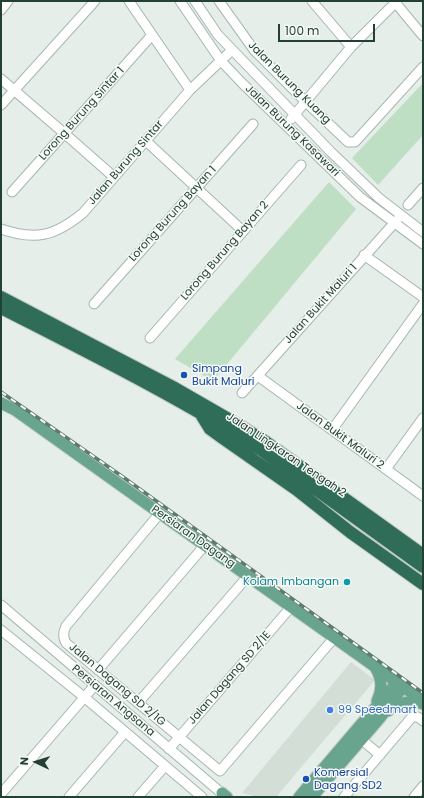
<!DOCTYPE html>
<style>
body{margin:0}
#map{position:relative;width:424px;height:798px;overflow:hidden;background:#e5eee9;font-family:Poppins,sans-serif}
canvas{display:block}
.frame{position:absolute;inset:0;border:2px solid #234035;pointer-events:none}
.north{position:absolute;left:16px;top:742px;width:40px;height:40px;-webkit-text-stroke:3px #f5faf7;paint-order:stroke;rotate:274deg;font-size:11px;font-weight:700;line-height:16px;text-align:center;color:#234035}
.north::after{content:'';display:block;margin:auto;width:14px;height:18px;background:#234035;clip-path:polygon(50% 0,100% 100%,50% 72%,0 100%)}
.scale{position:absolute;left:278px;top:24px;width:97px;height:18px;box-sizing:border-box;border:2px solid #234035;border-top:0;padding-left:5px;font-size:12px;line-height:14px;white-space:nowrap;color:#234035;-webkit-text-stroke:3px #f5faf7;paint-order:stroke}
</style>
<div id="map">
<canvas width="424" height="798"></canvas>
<div class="frame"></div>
<div class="north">N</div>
<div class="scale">100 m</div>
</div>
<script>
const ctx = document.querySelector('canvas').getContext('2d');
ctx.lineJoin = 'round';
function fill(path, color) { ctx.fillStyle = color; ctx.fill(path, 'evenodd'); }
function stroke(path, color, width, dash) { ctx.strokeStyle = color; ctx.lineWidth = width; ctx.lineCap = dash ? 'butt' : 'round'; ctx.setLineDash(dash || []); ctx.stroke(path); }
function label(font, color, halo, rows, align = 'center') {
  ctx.font = font + ' Poppins,sans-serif'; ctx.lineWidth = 3; ctx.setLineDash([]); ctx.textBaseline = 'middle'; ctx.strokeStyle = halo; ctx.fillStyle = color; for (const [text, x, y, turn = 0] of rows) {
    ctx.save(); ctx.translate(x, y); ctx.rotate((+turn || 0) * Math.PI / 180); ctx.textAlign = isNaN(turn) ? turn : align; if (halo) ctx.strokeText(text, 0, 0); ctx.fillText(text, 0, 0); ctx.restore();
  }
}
fill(new Path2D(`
 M351,662L375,680L276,797H258L242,793Z`), '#d3ded7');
fill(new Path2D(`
 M423,83V135L378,185L352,158Z
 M329,182L356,209L213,381L175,359Z`), '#bedfc3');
const minor = new Path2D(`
 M129,1L190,90
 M180,1L221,61L243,84L360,197L423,244
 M195,1L218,35L331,152L379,198L423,232
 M219,1L254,50L306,102L348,142H355L423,67
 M312,1L351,47
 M394,1L423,36
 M1,10L8,1
 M1,79L64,133L114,177
 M1,105L95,1
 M291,119L351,47L397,1
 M146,141L243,231
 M12,192L152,35
 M408,205L423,188
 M1,229C36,241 55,236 83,213L190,90L232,50
 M364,255L423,297
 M94,304L253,124
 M150,338L301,165
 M258,376L423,496
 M242,393L397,220
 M332,430L423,304
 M386,469L423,418
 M160,513L66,626C63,632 63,638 66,643L220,771L334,638
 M1,605L226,797
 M1,630L84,697L202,797
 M98,670L205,545
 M138,703L248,576
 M362,740L380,755
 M169,749L291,607
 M1,794L95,685
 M69,797L125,732
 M138,797L165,766
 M344,797L412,717H418L423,721
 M414,797L423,786`);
const major = new Path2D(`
 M1,403L15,410L423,701
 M375,667C382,678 383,689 377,701
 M388,711C398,703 411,699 423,704
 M222,793L227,797
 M299,797L397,682
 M312,797L380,718L403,687`);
const highway = new Path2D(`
 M1,297L173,387L239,425L266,442L423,555
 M1,308C89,353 178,397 261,450L423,567
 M202,416L210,429L221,437L297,490L350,532L423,584`);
stroke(minor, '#a7b6af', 11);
stroke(major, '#c1cac6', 13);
stroke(highway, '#c1cac6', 14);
stroke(minor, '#fff', 9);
stroke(major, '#69a48e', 11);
stroke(highway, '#2f6d59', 12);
const rail = new Path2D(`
 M1,392L123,477L423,693`);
stroke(rail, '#5e7b70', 3.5);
stroke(rail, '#f5faf7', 2, [6]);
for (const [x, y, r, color] of [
 [184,375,4,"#1a4fb4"],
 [347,582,4,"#0f9aa8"],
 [330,710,4,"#3f7fe0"],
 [306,779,4,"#1a4fb4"]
]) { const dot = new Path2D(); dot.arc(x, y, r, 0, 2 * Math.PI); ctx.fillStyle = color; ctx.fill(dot); stroke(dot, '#f5faf7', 1.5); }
label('11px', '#234035', '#f5faf7', [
 ["Jalan Burung Kuang",289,83,45],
 ["Lorong Burung Sintar 1",82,114,-48],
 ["Jalan Burung Kasawari",292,131,44],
 ["Jalan Burung Sintar",126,163,-49],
 ["Lorong Burung Bayan 1",173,214,-48],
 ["Lorong Burung Bayan 2",225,251,-49],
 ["Jalan Bukit Maluri 1",321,304,-48],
 ["Jalan Bukit Maluri 2",340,436,36],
 ["Jalan Lingkaran Tengah 2",286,455,34],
 ["Persiaran Dagang",193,537,35],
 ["Jalan Dagang SD 2/1E",230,678,-49],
 ["Jalan Dagang SD 2/1G",117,685,40],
 ["Persiaran Angsana",113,701,40]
]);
label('11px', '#164399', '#f5faf7', [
 ["Simpang",192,369],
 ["Bukit Maluri",192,382],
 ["Komersial",314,773],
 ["Dagang SD2",314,786]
], 'left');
label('11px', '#0d838f', '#f5faf7', [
 ["Kolam Imbangan",339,582]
], 'right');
label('11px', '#366cbe', '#f5faf7', [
 ["99 Speedmart",338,710]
], 'left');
</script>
